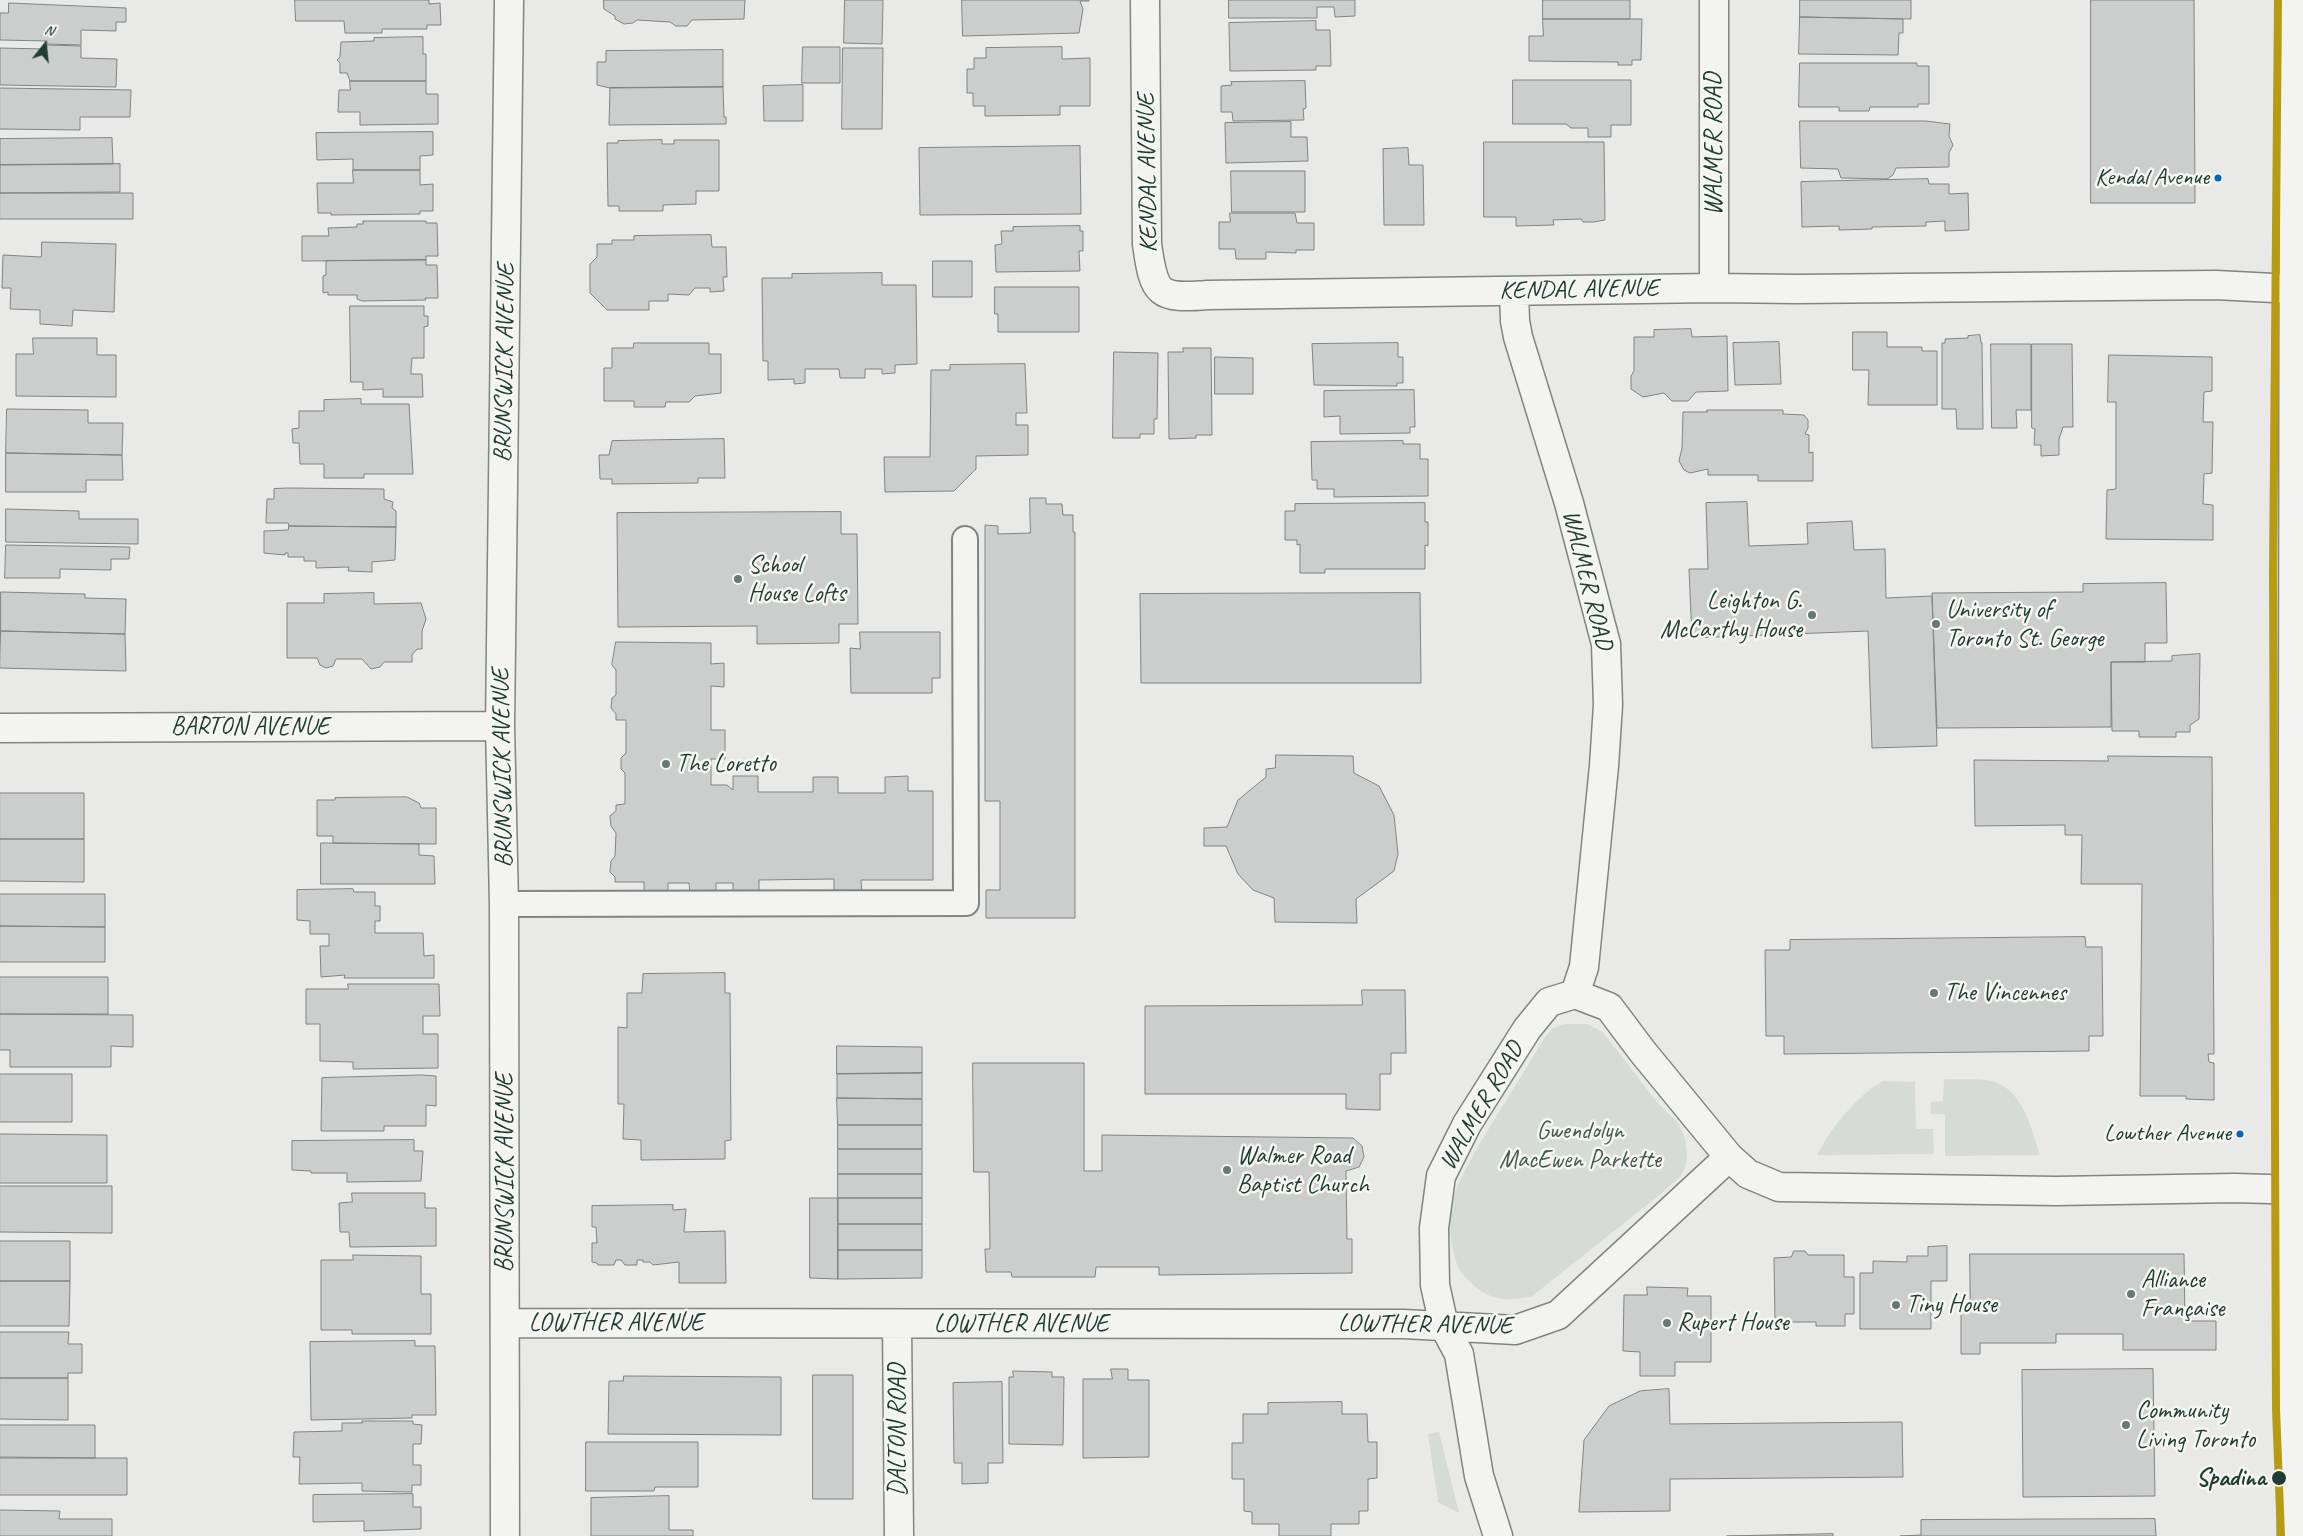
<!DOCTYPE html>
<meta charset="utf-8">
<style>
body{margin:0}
#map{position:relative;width:2303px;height:1536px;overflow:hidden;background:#e9eae8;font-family:Caveat,sans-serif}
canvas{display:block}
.north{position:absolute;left:20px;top:20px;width:50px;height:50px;-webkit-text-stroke:4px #f6f6f2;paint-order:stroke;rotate:16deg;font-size:14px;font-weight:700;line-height:20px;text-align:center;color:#1f3d34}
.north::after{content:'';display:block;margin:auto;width:18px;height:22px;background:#1f3d34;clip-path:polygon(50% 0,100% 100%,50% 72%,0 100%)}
</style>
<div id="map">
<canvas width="2303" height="1536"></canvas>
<div class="north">N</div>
</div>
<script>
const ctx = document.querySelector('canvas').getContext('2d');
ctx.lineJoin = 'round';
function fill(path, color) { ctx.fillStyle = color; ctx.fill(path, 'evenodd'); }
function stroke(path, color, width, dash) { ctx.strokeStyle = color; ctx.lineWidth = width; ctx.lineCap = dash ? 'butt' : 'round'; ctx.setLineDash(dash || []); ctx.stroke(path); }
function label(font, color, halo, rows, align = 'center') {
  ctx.font = font + ' Caveat,sans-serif'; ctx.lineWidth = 5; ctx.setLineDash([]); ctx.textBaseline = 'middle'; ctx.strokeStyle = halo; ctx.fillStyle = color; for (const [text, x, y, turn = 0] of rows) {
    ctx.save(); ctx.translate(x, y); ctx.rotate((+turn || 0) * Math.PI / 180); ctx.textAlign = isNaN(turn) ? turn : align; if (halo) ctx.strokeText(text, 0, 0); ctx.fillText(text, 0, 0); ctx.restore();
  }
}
fill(new Path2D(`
 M1566,1024H1587L1603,1032L1656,1101L1678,1123L1685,1138L1687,1155L1686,1165L1681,1176L1662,1193L1531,1297C1501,1301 1489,1301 1466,1278C1450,1263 1447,1220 1453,1199C1463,1169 1481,1142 1497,1115C1513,1089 1529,1064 1545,1037L1553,1028Z
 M1944,1079C1959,1080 1976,1078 1991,1081C2022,1087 2032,1130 2040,1155L1945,1156V1114H1930L1931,1102L1943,1101Z
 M1883,1081L1915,1082L1916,1129H1933L1934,1154L1817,1155C1831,1128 1857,1095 1883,1081Z
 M1439,1432L1459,1513L1438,1502L1428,1434Z`), '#d6dbd7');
const building = new Path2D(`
 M295,0H429V4L440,3L441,25H427V29H382V33H345L344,21H296Z
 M604,0H745L744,19L692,20L687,26H676L670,22L637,20L633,23L624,24L615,19V16L604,9Z
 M845,0H883L882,44L844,43Z
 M962,0H1089V1H1080L1083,9L1079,33L963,36Z
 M1229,0H1355V16L1335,17L1334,7H1317V18H1229Z
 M1543,0H1630V19H1543Z
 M1800,0H1911V19L1800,17Z
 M2091,0H2194L2195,203H2091Z
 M9,3L126,8V22H116V31L81,30V45L47,44V41L0,40V13H8Z
 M1800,17L1903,19V33H1899L1898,55L1799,54Z
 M1543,19H1642L1641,60H1632V65H1618V62L1529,61V36H1543Z
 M1316,21V30H1330L1331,66H1316V70L1230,71L1229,23Z
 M423,37V54H426V81H350L347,73H340V63L337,60L340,57L341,42L374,41V38Z
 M47,45L81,46V58L117,59L116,87L0,85V48L46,49Z
 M803,47H840V83H802Z
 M1062,47V59L1090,58V106H1060V115L985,116V106H973V93H967V69H974V58H986V48Z
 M843,48H883L882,129H842Z
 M723,50V87L610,88L597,85V62H606V51Z
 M1800,63H1917V66H1929V104H1918V107H1870L1869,111H1839V107H1799Z
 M1513,80H1631V125H1611V137H1588V128H1571L1566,124H1513Z
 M350,81H426V94H438V124L360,125V112H338L339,90H350Z
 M1305,81L1306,108L1303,109L1304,120L1233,121L1232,112H1221V86L1232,85L1231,82Z
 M803,85V121H764L763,86Z
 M723,87L724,117H726V124L609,125L610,88Z
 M0,88L131,90L130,117H80V130L0,129Z
 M1800,121H1926L1950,124L1949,136L1953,145L1949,153V167L1896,168L1893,175L1887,179L1841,178L1838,169L1801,168Z
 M1291,122V137H1307L1308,161L1226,163L1225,123Z
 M433,132V155L420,156V170H353V159L317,160L316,133Z
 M112,138L113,164L0,165V139Z
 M662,140V144H674V140H719V191H696V204L663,205V211H619V206H608L607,143H618V141Z
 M1484,142H1604L1605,220L1594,222H1583L1581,219L1553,220L1554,225L1516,226V217H1484Z
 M1080,146L1081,214L920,215L919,148Z
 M1408,148L1409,165H1423L1424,225H1384L1383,149Z
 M120,164V192L0,193V165Z
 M353,170H420V185L433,184V211H420V214L331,215V213H318L317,183H353Z
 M1231,171H1305V212H1232Z
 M1928,179L1929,184H1949V194L1968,193L1969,230L1945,231V221L1926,222V226L1872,227V229L1839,230V226L1802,227L1801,182Z
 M0,193H133V219H0Z
 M1230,213H1295L1297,223H1314V250H1296V253L1266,252V259H1236L1235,249H1219V222H1230Z
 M363,221H426V223H437L438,256H426V260L302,261V236H329L328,228L357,227V224H363Z
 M1080,226V231H1083V251H1079L1080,271L996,272L995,245L1002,244L1001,231H1013V227Z
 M711,235L712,247H726L727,277H723L724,291L710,292V288H695L689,295L668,294V301H649V310H607L590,293V264L597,257V244H612V240H634V236Z
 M42,242L116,244L114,312L73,310L72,326L40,324V310L10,309L11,288H2L3,255L41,257Z
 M426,260V265H437L438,298H425L426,300L362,301L357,299V295H328V292L323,293V276L326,275V261Z
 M933,261H972V297H933Z
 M882,273V285H916L917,364L895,365V373L882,374V369H865V378H840L839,369H805V383L794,384V379L768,380V361H763L762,278H792V274Z
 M995,287H1079V332H998V314H995Z
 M350,306H424V316H428V326L424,327V358H412L411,371V374H422L423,397H383V389L363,390V382H351Z
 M1691,329L1692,337L1727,336L1728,391L1696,392L1688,401H1672L1664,393L1643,397L1631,389V376L1634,371V337H1654V330Z
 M1853,332H1887V347H1922V351H1937V405H1868L1869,370H1853Z
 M1980,335L1981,343H1982L1983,429H1957L1956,409H1942V343H1945V339L1968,338V336Z
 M33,338H97V355H116V397L16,396V354H33Z
 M1779,342L1781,384L1735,385L1733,343Z
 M634,343H709V354H721V393L695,396L689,402H666L665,407H634V401H604V368H612V348H633Z
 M1398,343V357H1403V383H1397V386L1314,385L1312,344Z
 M1991,344H2031V410H2016L2017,428H1992Z
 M2032,344H2072L2073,427H2063L2059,439V455L2041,456V445H2034L2035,429L2032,428Z
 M1183,348H1211L1212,435H1196V438L1169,439L1168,352H1183Z
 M1114,352L1158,353L1157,419H1154V434H1140V438H1113Z
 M2109,355L2212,357V391L2204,392L2203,422H2213L2212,473L2204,474L2203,504L2213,505V540L2106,539L2107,490L2116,489V402H2108Z
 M1215,357L1253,358V394H1215Z
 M1025,364L1027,413H1016V425H1028V455L976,456V469L954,491L885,492L884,457H930L931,370H950V365Z
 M1414,390L1415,427H1410V433L1340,434V416L1324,417V391Z
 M361,399V404H409L413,474H364V478H324V464H300L299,443H293L292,429L299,428V411H324V400Z
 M7,409L88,410V423H123L122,455L6,453Z
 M1707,410H1783V414L1804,415L1808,420V428L1805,434L1809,435V453L1813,452V481H1758V475H1708V469L1690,473L1684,470L1679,461L1682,448L1683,412H1707Z
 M724,439L725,478H698V483L612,484V479H600L599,455H609L612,441Z
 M1403,441V444H1420V459H1428V496L1334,497V489H1317V480H1312L1311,442Z
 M6,453L122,455L123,480H86V492H6Z
 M288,488L384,489V499L393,502L392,508L396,511V527L289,526L288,523H266L267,499H274V489Z
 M1030,498H1046V504H1062L1063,515H1073V532H1075V918H986V890H1000V801H985V525L998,526V534L1030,533Z
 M1747,502L1749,546L1808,544L1807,523L1852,521L1854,550L1885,549L1886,598L1932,596L1937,746L1872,748L1868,631L1692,638L1689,569H1708L1706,503Z
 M1425,503V522H1428V546L1425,545V569H1325V573H1300V544L1297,545V540H1285V511H1295V504Z
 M6,509L79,511V519H138V544L6,542Z
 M841,512V534H857L858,624H839V643L757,644V626L618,627L617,513Z
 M289,526L396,527L395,560L372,562V572L348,571L349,567L316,568V561H304V557H288V553H285V555L264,553V531L288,530Z
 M6,545L130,547L129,559H111V570L60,569V578H5Z
 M2166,583L2167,643H2145V662H2111V727L1937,728L1932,593L2083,592V584Z
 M1,592L85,594V598L126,599L125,634L1,631Z
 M374,593V604L421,603L426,619L422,631V649H417L412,655V662H384L380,667L371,669L362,659H336L333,666L326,668L320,665L317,658H287V603H324V594Z
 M1420,593L1421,683H1141L1140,594Z
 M1,631L125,634L126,671L0,668Z
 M860,632H940V678H932V693H851L850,648L860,649Z
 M616,642L711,643V664L724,663V687L711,686V730H725V759H711V785H727L733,790V776H758V792H813V777H838V793H885V777L908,776V791H933V880H861L862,894L834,895V879L759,880V893H733V883H716V893H690L689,883H668V891L644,892V882H615V877L610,872L611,861L615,856L616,833L611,826L610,816L616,811V805L625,804V773L621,769V758L626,753V720H616V714L611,708L612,698L616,695V670L612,665Z
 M2200,654L2199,719L2190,725V732H2176V737H2139V731H2112L2111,662L2172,661V656Z
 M1276,755L1353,756L1354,773L1379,786L1394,815L1398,854L1394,871L1356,899L1357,923L1275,922L1274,898L1253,890L1238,874L1226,846H1204V828L1227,827L1238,800L1266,777V769L1275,768Z
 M2108,756L2212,757L2214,1054H2208L2209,1062L2214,1063V1100L2186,1099V1096H2140L2142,884H2081L2082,835H2065V825L1975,826L1974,760L2108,761Z
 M0,793H84V839H0Z
 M407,797L419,803L421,808H436V844L333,843V836H317V800H335V798Z
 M0,839H84V882L0,881Z
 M321,843L419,844V855L434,856L435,884H321Z
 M353,889L354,892H375V906H380V921H375V933H423L424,956L434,955V978H344L345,975L321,977L320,946H329V934H310V921L297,920V890Z
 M0,894H105V927L0,926Z
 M0,926L105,927V962H0Z
 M2085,937L2086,947H2102L2103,1036H2089V1051L1784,1054V1036H1766L1765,950H1790V940Z
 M725,973V993H730L731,1140L725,1141V1159L641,1160V1140L623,1139L624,1104H618V1027L627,1028V993H642L643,974Z
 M0,977H108V1014H0Z
 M348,984H439L440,1016H423V1034H438V1068L353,1069V1062L320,1061V1024H306V989H348Z
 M1362,990H1405L1406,1053H1391V1074H1380V1110L1346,1109V1094H1145V1006L1362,1005Z
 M0,1014L133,1015V1047L111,1046V1067H10V1050H0Z
 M837,1046L922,1047V1073L837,1074Z
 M973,1063H1084V1171H1102V1135L1353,1138L1362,1146L1364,1157L1359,1167L1346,1171L1347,1239H1352V1273L1159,1275V1267H1096L1095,1277H1012L1011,1272H986L985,1249H990L989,1172H974Z
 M922,1073V1099L837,1098V1074Z
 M0,1074H72V1122H0Z
 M421,1075L436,1076V1106L426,1105V1126H384V1131H321L322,1078Z
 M837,1098L922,1099V1125H838Z
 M838,1125H922V1149H838Z
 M0,1134L107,1135V1183H0Z
 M414,1140V1151H423L421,1181L347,1182V1173H311V1171L292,1170V1141Z
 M838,1149H922V1174H838Z
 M838,1174H922V1198H838Z
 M0,1186H112V1233L0,1232Z
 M352,1193H425V1208H436V1246L350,1247L349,1232H340L339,1203L352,1202Z
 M810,1198H838V1279L810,1278Z
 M838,1198H922V1224H838Z
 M673,1205V1210L686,1209L684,1232L725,1231L726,1283H679V1262L653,1265L650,1262H643V1260H637V1265H625L621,1260H616L614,1265H598L597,1263L592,1262V1243H597L596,1227H592V1206Z
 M838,1224H922V1250H838Z
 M0,1241H70V1281H0Z
 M1947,1246V1281H1931V1329H1860V1273H1873V1261L1907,1262V1256H1928V1247Z
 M838,1250H922V1278L838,1279Z
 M1794,1251H1805L1808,1255H1844V1277H1854V1314H1845V1326H1816V1322H1775L1774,1258L1791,1257Z
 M1970,1254H2184L2185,1321H2216V1350H2123V1334H2056V1343H1980V1354H1961V1311H1970Z
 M353,1255L421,1256V1294H431V1334H352V1330H321V1260H353Z
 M0,1281H70L69,1326H0Z
 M1647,1287L1688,1288L1687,1296H1711V1362H1675V1376H1640V1352L1623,1351L1624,1295H1647Z
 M0,1332H69L68,1344H82V1373H68V1378H0Z
 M415,1341V1346H435L436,1415H412V1418L311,1420L310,1342Z
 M1111,1369H1128V1380H1149V1457L1083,1458V1379H1112Z
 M2153,1369L2155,1496L2023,1497L2022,1370Z
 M1013,1371L1052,1372V1377H1064L1063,1445L1009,1444V1377H1013Z
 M813,1375H853V1499H813Z
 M624,1376L781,1377V1435L608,1434L609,1381H623Z
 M0,1378H68V1420L0,1419Z
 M1002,1382L1003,1463H988V1483L962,1484V1463H954L953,1383Z
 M1669,1389L1670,1424L1902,1422L1903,1477L1670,1479V1511L1579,1512L1584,1440L1609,1406L1640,1391Z
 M1342,1402V1414H1367L1368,1442H1377V1478L1368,1479V1511H1359V1524H1331V1536H1279V1524H1252V1512L1244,1511V1479H1232V1443H1243V1414H1268V1403Z
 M362,1421H413V1424L422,1425L421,1444H413V1465H421V1485H412V1492L362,1491V1483L299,1484L300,1457H293L294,1432L342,1431V1423H362Z
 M0,1425H95V1458L0,1457Z
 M586,1442H698V1487H655L654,1491H586Z
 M0,1458H127V1495H0Z
 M413,1494V1507H421V1529L364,1531V1521L313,1522V1495Z
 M669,1496V1530H693V1536H591V1498Z
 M0,1510L60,1511L59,1519H112V1536H0Z
 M2155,1519L2156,1536H1900L1921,1535V1520Z
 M1833,1534V1536H1727Z`);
fill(building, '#cbcecc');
stroke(building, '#7f8583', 1);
const lane = new Path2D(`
 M504,904L966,903L965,539`);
const street = new Path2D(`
 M1145,0L1147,244C1154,295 1158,299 1208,295L1714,288L1797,289L2216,285L2293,289
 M1714,288V0
 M1514,291L1515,321L1518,337L1569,503L1606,644L1608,705L1604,766L1584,967L1575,994
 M0,728L500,726
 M505,1323L1404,1324L1515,1330L1558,1315L1729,1157
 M897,1324L899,1536
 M505,1536L504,904L500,726L509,0
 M1498,1536L1479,1476L1459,1354L1444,1326L1435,1285L1434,1228L1441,1176L1467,1124L1527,1029L1549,1002L1575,994L1609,1007L1642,1051L1729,1157L1748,1174L1779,1187L2056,1191L2235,1188L2303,1190`);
const primary = new Path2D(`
 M2292,1536L2294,0`);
stroke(lane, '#7f8583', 28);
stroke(street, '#7f8583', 31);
stroke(primary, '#7f8583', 31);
stroke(lane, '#f3f3f1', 24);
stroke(street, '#f3f3f1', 28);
stroke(primary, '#f3f3f1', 28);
stroke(new Path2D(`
 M2278,0L2273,571L2276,1409L2281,1536`), '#b79b10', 8);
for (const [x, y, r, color] of [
 [2218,178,4.5,"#0065bd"],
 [738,579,5,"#667a73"],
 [1812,615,5,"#667a73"],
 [1936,624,5,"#667a73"],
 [666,764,5,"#667a73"],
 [1934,993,5,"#667a73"],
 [2240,1134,4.5,"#0065bd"],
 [1227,1170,5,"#667a73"],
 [2131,1294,5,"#667a73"],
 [1896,1305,5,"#667a73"],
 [1667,1323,5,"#667a73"],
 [2126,1425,5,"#667a73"],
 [2279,1478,8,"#1f3d34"]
]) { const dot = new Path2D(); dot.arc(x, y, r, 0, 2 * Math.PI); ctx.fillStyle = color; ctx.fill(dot); stroke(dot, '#f6f6f2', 2); }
label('24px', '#1f3d34', '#f6f6f2', [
 ["Kendal Avenue",2209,178],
 ["Lowther Avenue",2231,1134]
], 'right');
label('25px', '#1f3d34', '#f6f6f2', [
 ["WALMER ROAD",1714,144,-90],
 ["KENDAL AVENUE",1148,173,-91],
 ["KENDAL AVENUE",1579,290,-1],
 ["BRUNSWICK AVENUE",505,363,-89],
 ["WALMER ROAD",1587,580,76],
 ["BARTON AVENUE",250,727],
 ["BRUNSWICK AVENUE",503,768,-91],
 ["WALMER ROAD",1482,1106,-60],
 ["BRUNSWICK AVENUE",505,1173,-90],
 ["LOWTHER AVENUE",616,1323],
 ["LOWTHER AVENUE",1021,1324],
 ["LOWTHER AVENUE",1425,1325,1],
 ["DALTON ROAD",898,1430,-90]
]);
label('25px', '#1f3d34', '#f6f6f2', [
 ["School",748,565],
 ["House Lofts",748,594],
 ["Leighton G.",1802,601,"right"],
 ["McCarthy House",1802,630,"right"],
 ["University of",1946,610],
 ["Toronto St. George",1946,639],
 ["The Loretto",676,764],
 ["The Vincennes",1944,993],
 ["Walmer Road",1237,1156],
 ["Baptist Church",1237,1185],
 ["Alliance",2141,1280],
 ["Française",2141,1309],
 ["Tiny House",1906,1305],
 ["Rupert House",1677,1323],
 ["Community",2136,1411],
 ["Living Toronto",2136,1440]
], 'left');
label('25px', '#415a52', '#f6f6f2', [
 ["Gwendolyn",1580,1131],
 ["MacEwen Parkette",1580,1160]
]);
label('bold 25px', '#1f3d34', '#f6f6f2', [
 ["Spadina",2266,1478]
], 'right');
</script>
